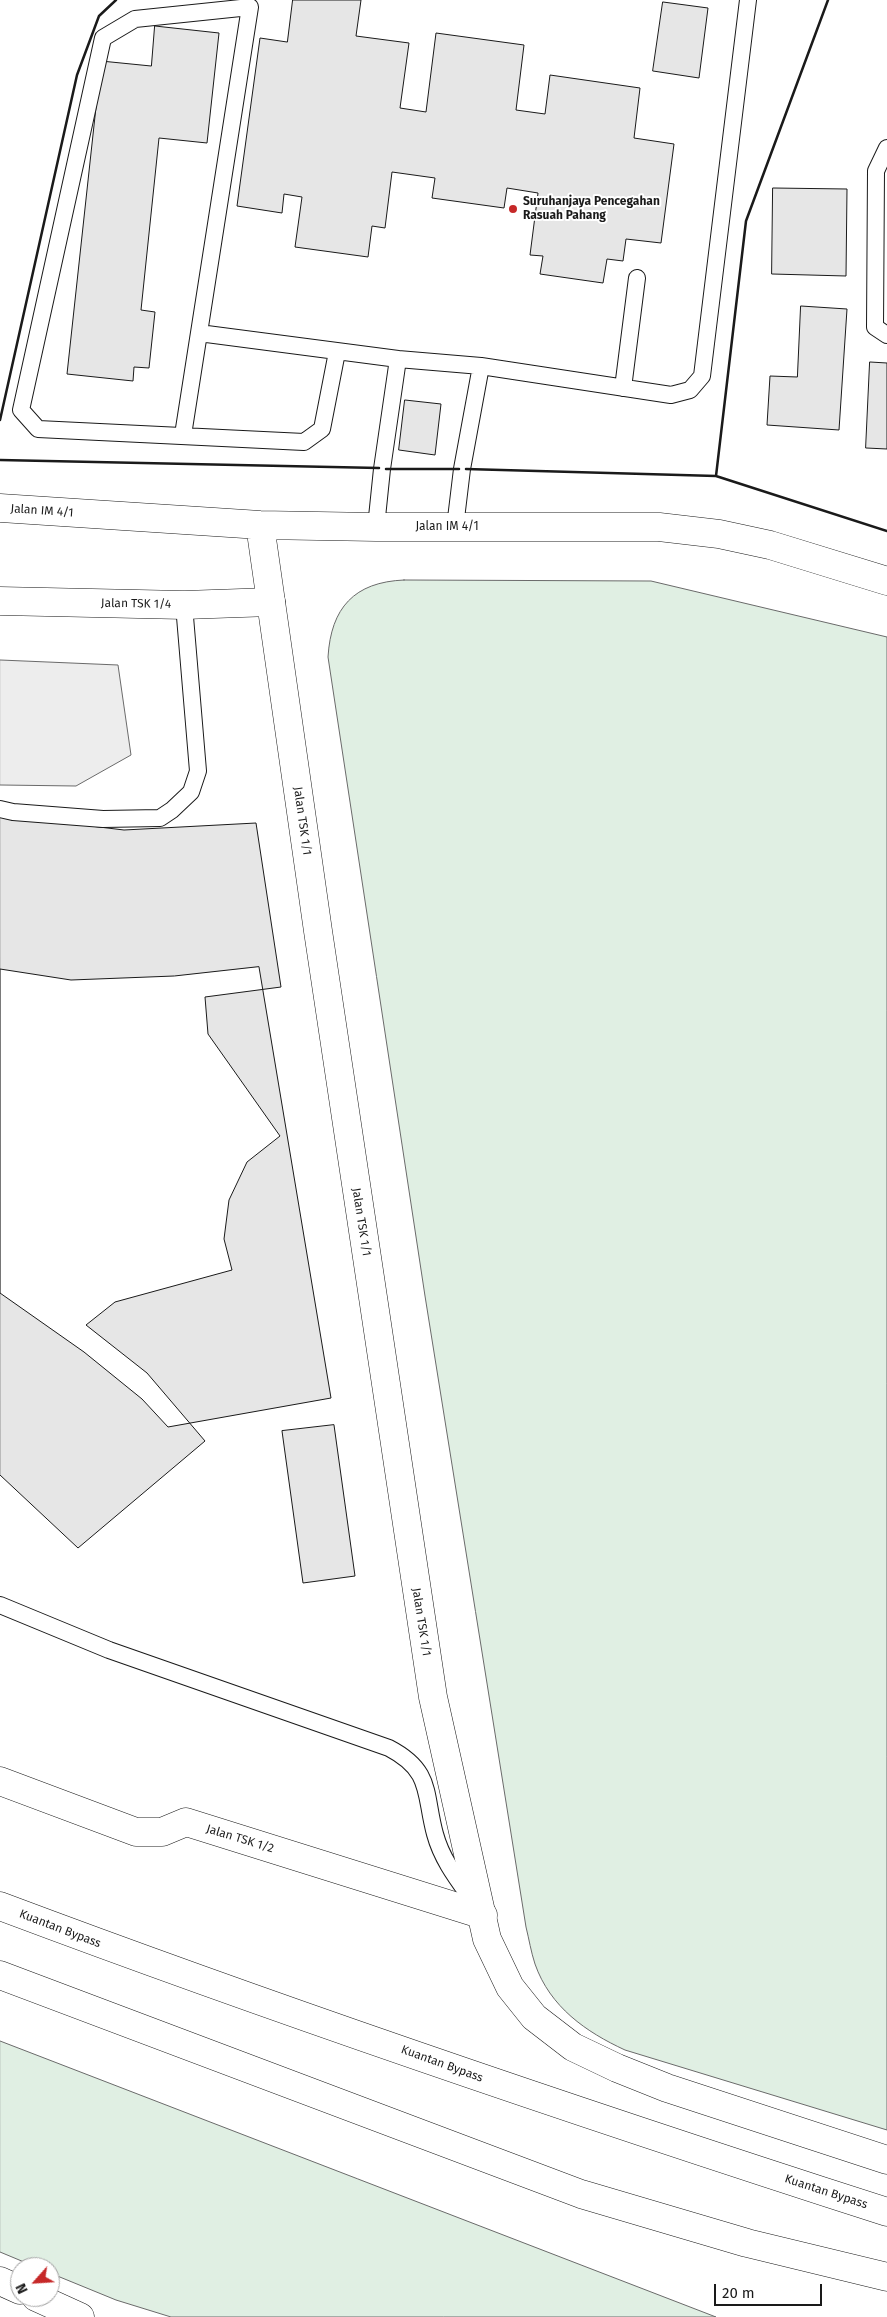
<!DOCTYPE html>
<style>
body{margin:0}
#map{position:relative;width:887px;height:2317px;overflow:hidden;background:#fff;font-family:"Fira Sans",sans-serif}
canvas{display:block}
.north{position:absolute;left:10px;top:2257px;width:50px;height:50px;box-sizing:border-box;background:#fff;border:1px solid #a3a3a3;border-radius:50%;rotate:244deg;font-size:14px;font-weight:700;line-height:20px;text-align:center;color:#1a1a1a}
.north::after{content:'';display:block;margin:auto;width:18px;height:22px;background:#c62828;clip-path:polygon(50% 0,100% 100%,50% 72%,0 100%)}
.scale{position:absolute;left:714px;top:2284px;width:108px;height:22px;box-sizing:border-box;border:2px solid #1a1a1a;border-top:0;padding-left:6px;font-size:15px;line-height:18px;white-space:nowrap;color:#1a1a1a;-webkit-text-stroke:4px #fff;paint-order:stroke}
</style>
<div id="map">
<canvas width="887" height="2317"></canvas>
<div class="north">N</div>
<div class="scale">20 m</div>
</div>
<script>
const ctx = document.querySelector('canvas').getContext('2d');
ctx.lineJoin = 'round';
function fill(path, color) { ctx.fillStyle = color; ctx.fill(path, 'evenodd'); }
function stroke(path, color, width, dash) { ctx.strokeStyle = color; ctx.lineWidth = width; ctx.lineCap = dash ? 'butt' : 'round'; ctx.setLineDash(dash || []); ctx.stroke(path); }
function label(font, color, halo, rows, align = 'center') {
  ctx.font = font + ' "Fira Sans",sans-serif'; ctx.lineWidth = 4; ctx.setLineDash([]); ctx.textBaseline = 'middle'; ctx.strokeStyle = halo; ctx.fillStyle = color; for (const [text, x, y, turn = 0] of rows) {
    ctx.save(); ctx.translate(x, y); ctx.rotate((+turn || 0) * Math.PI / 180); ctx.textAlign = isNaN(turn) ? turn : align; if (halo) ctx.strokeText(text, 0, 0); ctx.fillText(text, 0, 0); ctx.restore();
  }
}
const green = new Path2D(`
 M404,580L651,581L887,637V2130L625,2050C586,2032 550,2007 535,1964C531,1952 529,1939 526,1927L425,1296L328,657C331,608 354,582 404,580Z
 M0,2041L716,2317H171L116,2300L50,2273V2267H36L0,2252Z`);
fill(green, '#e0efe3');
stroke(green, '#6a6a6a', 1);
const parking = new Path2D(`
 M0,660L118,665L131,755L76,786L0,785Z`);
fill(parking, '#ededed');
stroke(parking, '#6a6a6a', 1);
const building = new Path2D(`
 M293,0H361L356,36L409,43L400,108L426,112L436,33L524,45L516,110L545,114L550,75L640,88L634,138L674,144L661,243L626,239L623,261L607,259L603,283L540,274L543,256L530,255L538,193L507,188L504,208L432,198L435,178L392,172L385,228L372,226L368,257L295,247L302,197L284,194L282,213L237,206L260,38L287,42Z
 M663,2L708,8L699,78L653,71Z
 M155,26L219,33L207,143L159,138L141,310L155,312L149,368L134,367L133,381L67,374L101,61L151,66Z
 M773,188L847,189L846,276L772,274Z
 M801,306L847,309L839,430L767,425L770,376L797,377Z
 M870,362L887,363V449L866,448Z
 M405,400L441,404L435,455L399,450Z
 M0,815L124,830L256,823L281,987L205,997L208,1034L280,1136L247,1162L229,1200L224,1239L232,1270L115,1302L86,1325L147,1373L205,1441L78,1548L0,1475Z
 M259,967L331,1398L168,1427L142,1399L84,1352L0,1293V969L71,980L174,976Z
 M334,1425L355,1576L303,1583L282,1431Z`);
fill(building, '#e6e6e6');
stroke(building, '#1a1a1a', 1);
const service = new Path2D(`
 M887,148L876,171L875,327L887,335
 M199,333L398,359L481,366L671,395L690,390L702,376L748,0
 M623,388L637,278
 M183,435L250,7L135,19L103,38L21,410L38,429L304,442L322,429L337,352
 M376,527L382,469L398,359
 M455,527L462,469L481,366
 M0,809L13,812L103,819L160,818L172,810L191,792L198,771L184,605
 M0,1605L109,1650L389,1748C433,1771 424,1794 435,1834C442,1860 458,1880 473,1901`);
const minor = new Path2D(`
 M0,601L184,605L271,602
 M0,1781L136,1832H162L186,1822L483,1915
 M0,2281L20,2290
 M36,2297L80,2317`);
const tertiary = new Path2D(`
 M0,508L260,525L376,527H659L719,534L770,545L887,581
 M260,525L318,931L433,1697L487,1939L510,1987L534,2017L573,2047L617,2068L667,2088L887,2160`);
const trunk = new Path2D(`
 M0,1906C293,2016 589,2116 887,2212
 M0,1975L581,2194L747,2243L887,2277`);
stroke(service, '#1a1a1a', 18);
stroke(minor, '#1a1a1a', 29);
stroke(tertiary, '#1a1a1a', 29);
stroke(trunk, '#1a1a1a', 29);
stroke(service, '#fff', 16);
stroke(minor, '#fff', 28);
stroke(tertiary, '#fff', 28);
stroke(trunk, '#fff', 28);
stroke(new Path2D(`
 M0,420L77,75L99,16L116,0
 M0,460L379,468
 M386,469H459
 M466,469L716,476L746,221L828,0
 M716,476L887,531`), '#1a1a1a', 2.5);
for (const [x, y, r, color] of [
 [513,209,5,"#c62828"]
]) { const dot = new Path2D(); dot.arc(x, y, r, 0, 2 * Math.PI); ctx.fillStyle = color; ctx.fill(dot); stroke(dot, '#fff', 2); }
label('bold 12px', '#1a1a1a', '#fff', [
 ["Suruhanjaya Pencegahan",523,202],
 ["Rasuah Pahang",523,216]
], 'left');
label('12px', '#1a1a1a', '#fff', [
 ["Jalan IM 4/1",42,511,4],
 ["Jalan IM 4/1",447,527],
 ["Jalan TSK 1/4",136,604,1],
 ["Jalan TSK 1/1",302,821,82],
 ["Jalan TSK 1/1",361,1222,81],
 ["Jalan TSK 1/1",421,1622,81],
 ["Jalan TSK 1/2",240,1839,17],
 ["Kuantan Bypass",60,1929,21],
 ["Kuantan Bypass",442,2064,20],
 ["Kuantan Bypass",826,2192,18]
]);
</script>
